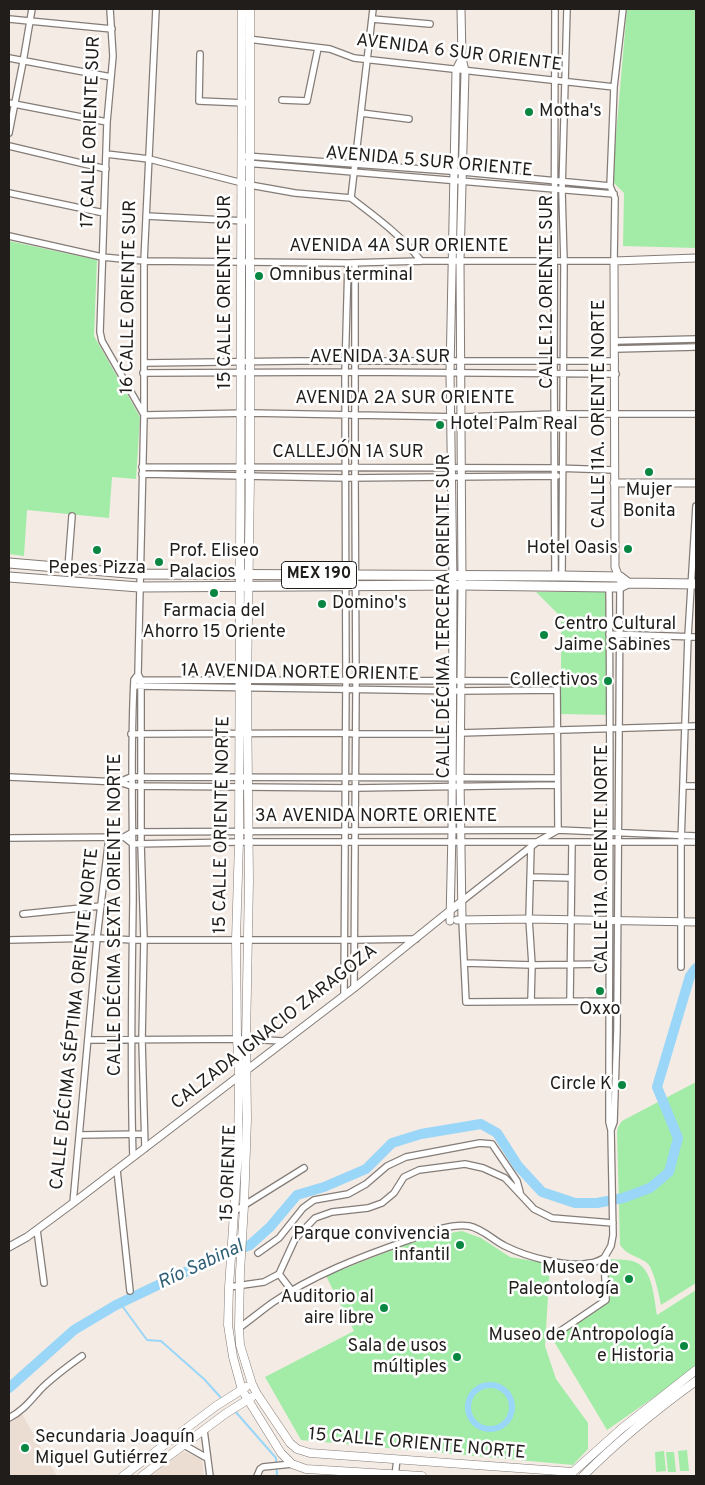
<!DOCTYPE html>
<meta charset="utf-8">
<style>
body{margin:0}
#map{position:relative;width:705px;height:1485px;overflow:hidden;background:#f4ebe5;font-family:Overpass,sans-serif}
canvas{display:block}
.frame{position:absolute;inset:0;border:10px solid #201d1b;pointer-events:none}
</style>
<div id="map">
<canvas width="705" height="1485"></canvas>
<div class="frame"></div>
</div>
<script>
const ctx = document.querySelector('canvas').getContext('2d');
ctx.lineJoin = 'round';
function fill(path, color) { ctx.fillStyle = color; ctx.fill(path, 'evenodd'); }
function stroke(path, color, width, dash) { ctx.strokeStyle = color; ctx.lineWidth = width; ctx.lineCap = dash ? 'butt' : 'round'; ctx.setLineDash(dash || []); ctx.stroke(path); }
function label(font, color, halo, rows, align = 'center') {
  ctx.font = font + ' Overpass,sans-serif'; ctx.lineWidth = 5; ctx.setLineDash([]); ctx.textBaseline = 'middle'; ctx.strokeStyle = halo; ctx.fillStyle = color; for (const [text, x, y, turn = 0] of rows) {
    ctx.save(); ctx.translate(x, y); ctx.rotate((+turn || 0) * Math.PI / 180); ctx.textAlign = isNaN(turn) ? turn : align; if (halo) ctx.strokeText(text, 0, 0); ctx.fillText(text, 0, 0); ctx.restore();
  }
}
fill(new Path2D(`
 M21,1412L57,1476H9V1419Z
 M183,1451L202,1459L204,1476H150Z`), '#ecddd2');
fill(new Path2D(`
 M627,9H696V248L623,246L624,193L612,181Z
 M9,241L97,260L94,336L140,417L136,479L112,477L109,518L27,510L24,556L9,554Z
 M536,592H608L610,715L561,714V617Z
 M696,1082V1283L661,1305C659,1295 654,1269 647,1263C637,1255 629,1257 620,1245L617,1132L618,1127L622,1121Z
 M462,1231L481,1238L510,1257L550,1264L545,1346L556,1379L588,1423V1449L573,1465L301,1440L265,1377L354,1331L326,1276C370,1259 415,1238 462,1231Z
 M611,1259C618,1260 628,1259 635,1262C653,1269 654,1298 657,1315L696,1290V1368L607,1430L552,1338L606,1302Z
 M687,1450L689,1471H680L678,1451Z
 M664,1451L666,1471L656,1472L655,1452Z
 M666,1452H674L676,1472H668Z`), '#a3eca7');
stroke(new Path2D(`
 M120,1303L147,1340L161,1341L204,1379L223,1400
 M234,1410L276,1458L277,1476`), '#99d6f7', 2);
stroke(new Path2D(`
 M468 1407a22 22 0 1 1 44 0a22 22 0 1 1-44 0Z`), '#99d6f7', 6);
stroke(new Path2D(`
 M9,1388L74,1330L116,1305L198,1266L250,1245L270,1227L297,1195L324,1187L366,1169L392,1143L421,1134L481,1124L497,1133L518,1166L542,1192L575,1203H597L623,1198L650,1188L669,1172L678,1138L657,1087L690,976L696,968`), '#99d6f7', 10);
const minor = new Path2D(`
 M110,9L113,56L107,122L100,332L102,341L143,413
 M9,19L112,29
 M372,19L430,24
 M248,39L330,49L354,58L614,87
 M200,54L199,101L245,103
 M9,58L111,77
 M282,100L307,101L318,48
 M9,103L107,122
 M361,113L409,119
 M9,133L23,62L32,9
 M9,146L106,169
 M106,154L149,159L250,185L295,193L351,198
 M246,156L463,172L610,186
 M246,163L614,194
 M9,193L104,213
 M351,198L373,9
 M351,198C376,217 402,236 421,261
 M146,216L245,221
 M9,236L102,257L144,261L348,263L421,261H614L615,198L610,186L614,87L623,9
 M616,341L696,339
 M615,349L696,347
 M144,363L297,361H615
 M143,373L355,372L616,374
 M144,415L250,413L461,417L555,414H696
 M142,467L555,468L614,470
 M142,474L346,478L557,476
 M68,568L72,516
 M555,576L554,373L555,9
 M562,576L564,262L562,191L567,9
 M609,587C611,765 609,944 609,1122L611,1130
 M609,634L696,637
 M134,680L557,681L558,830L537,842L462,901
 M138,686L460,691L557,690
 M460,733L696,726
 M131,734L345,733L355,734H452
 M9,777L119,782L131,786L355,788L557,785
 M119,782L131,777H142L557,778
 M683,786H696
 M124,837L133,844L239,842H696
 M9,838L124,837L133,832L558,830L696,836
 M530,877L571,878
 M23,914L101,906
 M462,920L466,1002L609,1001
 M9,940L97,938L133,940H353L416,939
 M465,963L532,965L609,964
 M681,967V843L688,636L696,506
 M354,988L356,689L355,478V263
 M344,995L346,680L345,372L348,263
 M531,1001L532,965L529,919L531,846
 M570,1001L572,842
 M89,1040L246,1039L283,1041
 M80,1135L144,1134
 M145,1148L142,1040L144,939L141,844V680L138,674L144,415V261L156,9
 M133,1157C130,1071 132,985 133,900C133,826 130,754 134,680L136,677
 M117,1170L130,1291
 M73,1203L97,938L109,837
 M235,1211L304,1168
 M37,1230L44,1283
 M258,1253L279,1238L303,1208L314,1200L348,1194L366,1184L387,1166L406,1157L480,1143L492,1144L517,1181L520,1192
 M604,1258L611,1246L613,1235L611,1130L614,1122L617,1030L620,587
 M279,1274L292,1291
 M229,1287L264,1282L279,1274L295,1239L315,1218L332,1212L368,1208L382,1203L394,1193L404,1177L419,1170L465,1164L483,1168L505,1178L534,1209L552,1218L613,1223
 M239,1328C250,1320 261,1311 272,1303C313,1275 360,1257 406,1241C425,1234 448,1223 469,1226C483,1229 493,1240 505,1246C527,1257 566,1268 590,1263C595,1263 600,1260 604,1258
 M550,1338L606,1300L604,1258
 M9,1418C23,1411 31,1400 41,1389C53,1377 68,1366 82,1356
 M204,1430L210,1476
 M184,1445L207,1458
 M257,1476L260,1469L263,1467L292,1464
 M395,1476L397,1459`);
const tertiary = new Path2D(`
 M461,9L462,58L465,71L460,261L462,585L460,778L462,920
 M614,483H696
 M620,580L615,567L614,261L696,258
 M457,920L529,919L696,922
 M450,921L452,831L453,585L450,373L456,70L462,58
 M9,1247L27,1237L73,1203L354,988L462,901`);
const secondary = new Path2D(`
 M242,9L239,842L236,939L237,1039L239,1075L238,1153L229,1287L228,1325L233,1357L242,1390L281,1453L292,1464L306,1469L422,1476
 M250,9V477L247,688L249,881L246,1039L247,1119L244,1206L240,1272L239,1328L240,1345L252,1384L257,1394L290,1443L297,1449L310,1453L573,1472
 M573,1472L621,1429L696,1370
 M123,1476L216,1406L246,1387
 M142,1476L225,1414L252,1397
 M583,1476C618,1441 656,1410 696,1381`);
const primary = new Path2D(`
 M9,563L139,574L562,576L620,577L628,583
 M9,577L139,587L462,585L609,587H620L628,583L696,584`);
stroke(minor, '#847c77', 8);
stroke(tertiary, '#847c77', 9);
stroke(secondary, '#847c77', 9);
stroke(primary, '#847c77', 11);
stroke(minor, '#fff', 5.5);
stroke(tertiary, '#fff', 7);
stroke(secondary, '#fff', 8);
stroke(primary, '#fff', 9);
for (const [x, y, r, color] of [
 [529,112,5,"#098641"],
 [259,276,5,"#098641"],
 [440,425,5,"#098641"],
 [649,472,5,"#098641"],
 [628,549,5,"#098641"],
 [97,550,5,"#098641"],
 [159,562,5,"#098641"],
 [214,593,5,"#098641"],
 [322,604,5,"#098641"],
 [544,635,5,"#098641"],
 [608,681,5,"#098641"],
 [600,991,5,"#098641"],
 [622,1085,5,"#098641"],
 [460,1245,5,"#098641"],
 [629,1279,5,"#098641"],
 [384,1308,5,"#098641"],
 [684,1346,5,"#098641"],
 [457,1357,5,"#098641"],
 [25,1448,5,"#098641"]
]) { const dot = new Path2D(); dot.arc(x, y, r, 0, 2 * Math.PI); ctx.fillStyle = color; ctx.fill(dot); stroke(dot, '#fff', 2); }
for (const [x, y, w] of [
 [319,575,75]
]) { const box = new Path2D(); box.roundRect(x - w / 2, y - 13.5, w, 27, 4); ctx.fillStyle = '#fff'; ctx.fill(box); stroke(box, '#201d1b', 1); }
label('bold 16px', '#201d1b', null, [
 ["MEX 190",319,575]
]);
label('18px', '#201d1b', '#fff', [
 ["AVENIDA 6 SUR ORIENTE",459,54,7],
 ["17 CALLE ORIENTE SUR",92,132,-88],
 ["AVENIDA 5 SUR ORIENTE",429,163,5],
 ["AVENIDA 4A SUR ORIENTE",399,247],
 ["15 CALLE ORIENTE SUR",226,292,-90],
 ["CALLE 12 ORIENTE SUR",548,292,-90],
 ["16 CALLE ORIENTE SUR",130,297,-89],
 ["AVENIDA 3A SUR",380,358],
 ["AVENIDA 2A SUR ORIENTE",405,399],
 ["CALLE 11A. ORIENTE NORTE",600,414,-90],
 ["CALLEJÓN 1A SUR",348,453],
 ["CALLE DÉCIMA TERCERA ORIENTE SUR",445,616,-90],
 ["1A AVENIDA NORTE ORIENTE",300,674,1],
 ["3A AVENIDA NORTE ORIENTE",376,817],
 ["15 CALLE ORIENTE NORTE",223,825,-89],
 ["CALLE 11A. ORIENTE NORTE",603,859,-90],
 ["CALLE DÉCIMA SEXTA ORIENTE NORTE",116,915,-90],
 ["CALLE DÉCIMA SÉPTIMA ORIENTE NORTE",76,1019,-84],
 ["CALZADA IGNACIO ZARAGOZA",275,1028,-38],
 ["15 ORIENTE",230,1173,-88],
 ["15 CALLE ORIENTE NORTE",417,1445,5]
]);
label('18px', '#201d1b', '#fff', [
 ["Motha's",539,112,"left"],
 ["Omnibus terminal",269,276,"left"],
 ["Hotel Palm Real",450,425,"left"],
 ["Mujer",649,491,"center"],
 ["Bonita",649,512,"center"],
 ["Hotel Oasis",618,549],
 ["Prof. Eliseo",169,552,"left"],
 ["Palacios",169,573,"left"],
 ["Pepes Pizza",97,569,"center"],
 ["Domino's",332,604,"left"],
 ["Farmacia del",214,612,"center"],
 ["Ahorro 15 Oriente",214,633,"center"],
 ["Centro Cultural",554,625,"left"],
 ["Jaime Sabines",554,646,"left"],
 ["Collectivos",598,681],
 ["Oxxo",600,1010,"center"],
 ["Circle K",612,1085],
 ["Parque convivencia",450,1235],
 ["infantil",450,1256],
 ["Museo de",619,1269],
 ["Paleontología",619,1290],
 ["Auditorio al",374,1298],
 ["aire libre",374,1319],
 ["Museo de Antropología",674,1336],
 ["e Historia",674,1357],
 ["Sala de usos",447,1347],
 ["múltiples",447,1368],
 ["Secundaria Joaquín",35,1438,"left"],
 ["Miguel Gutiérrez",35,1459,"left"]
], 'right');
label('italic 19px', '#2f5e75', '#fff', [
 ["Río Sabinal",201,1266,-25]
]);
</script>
